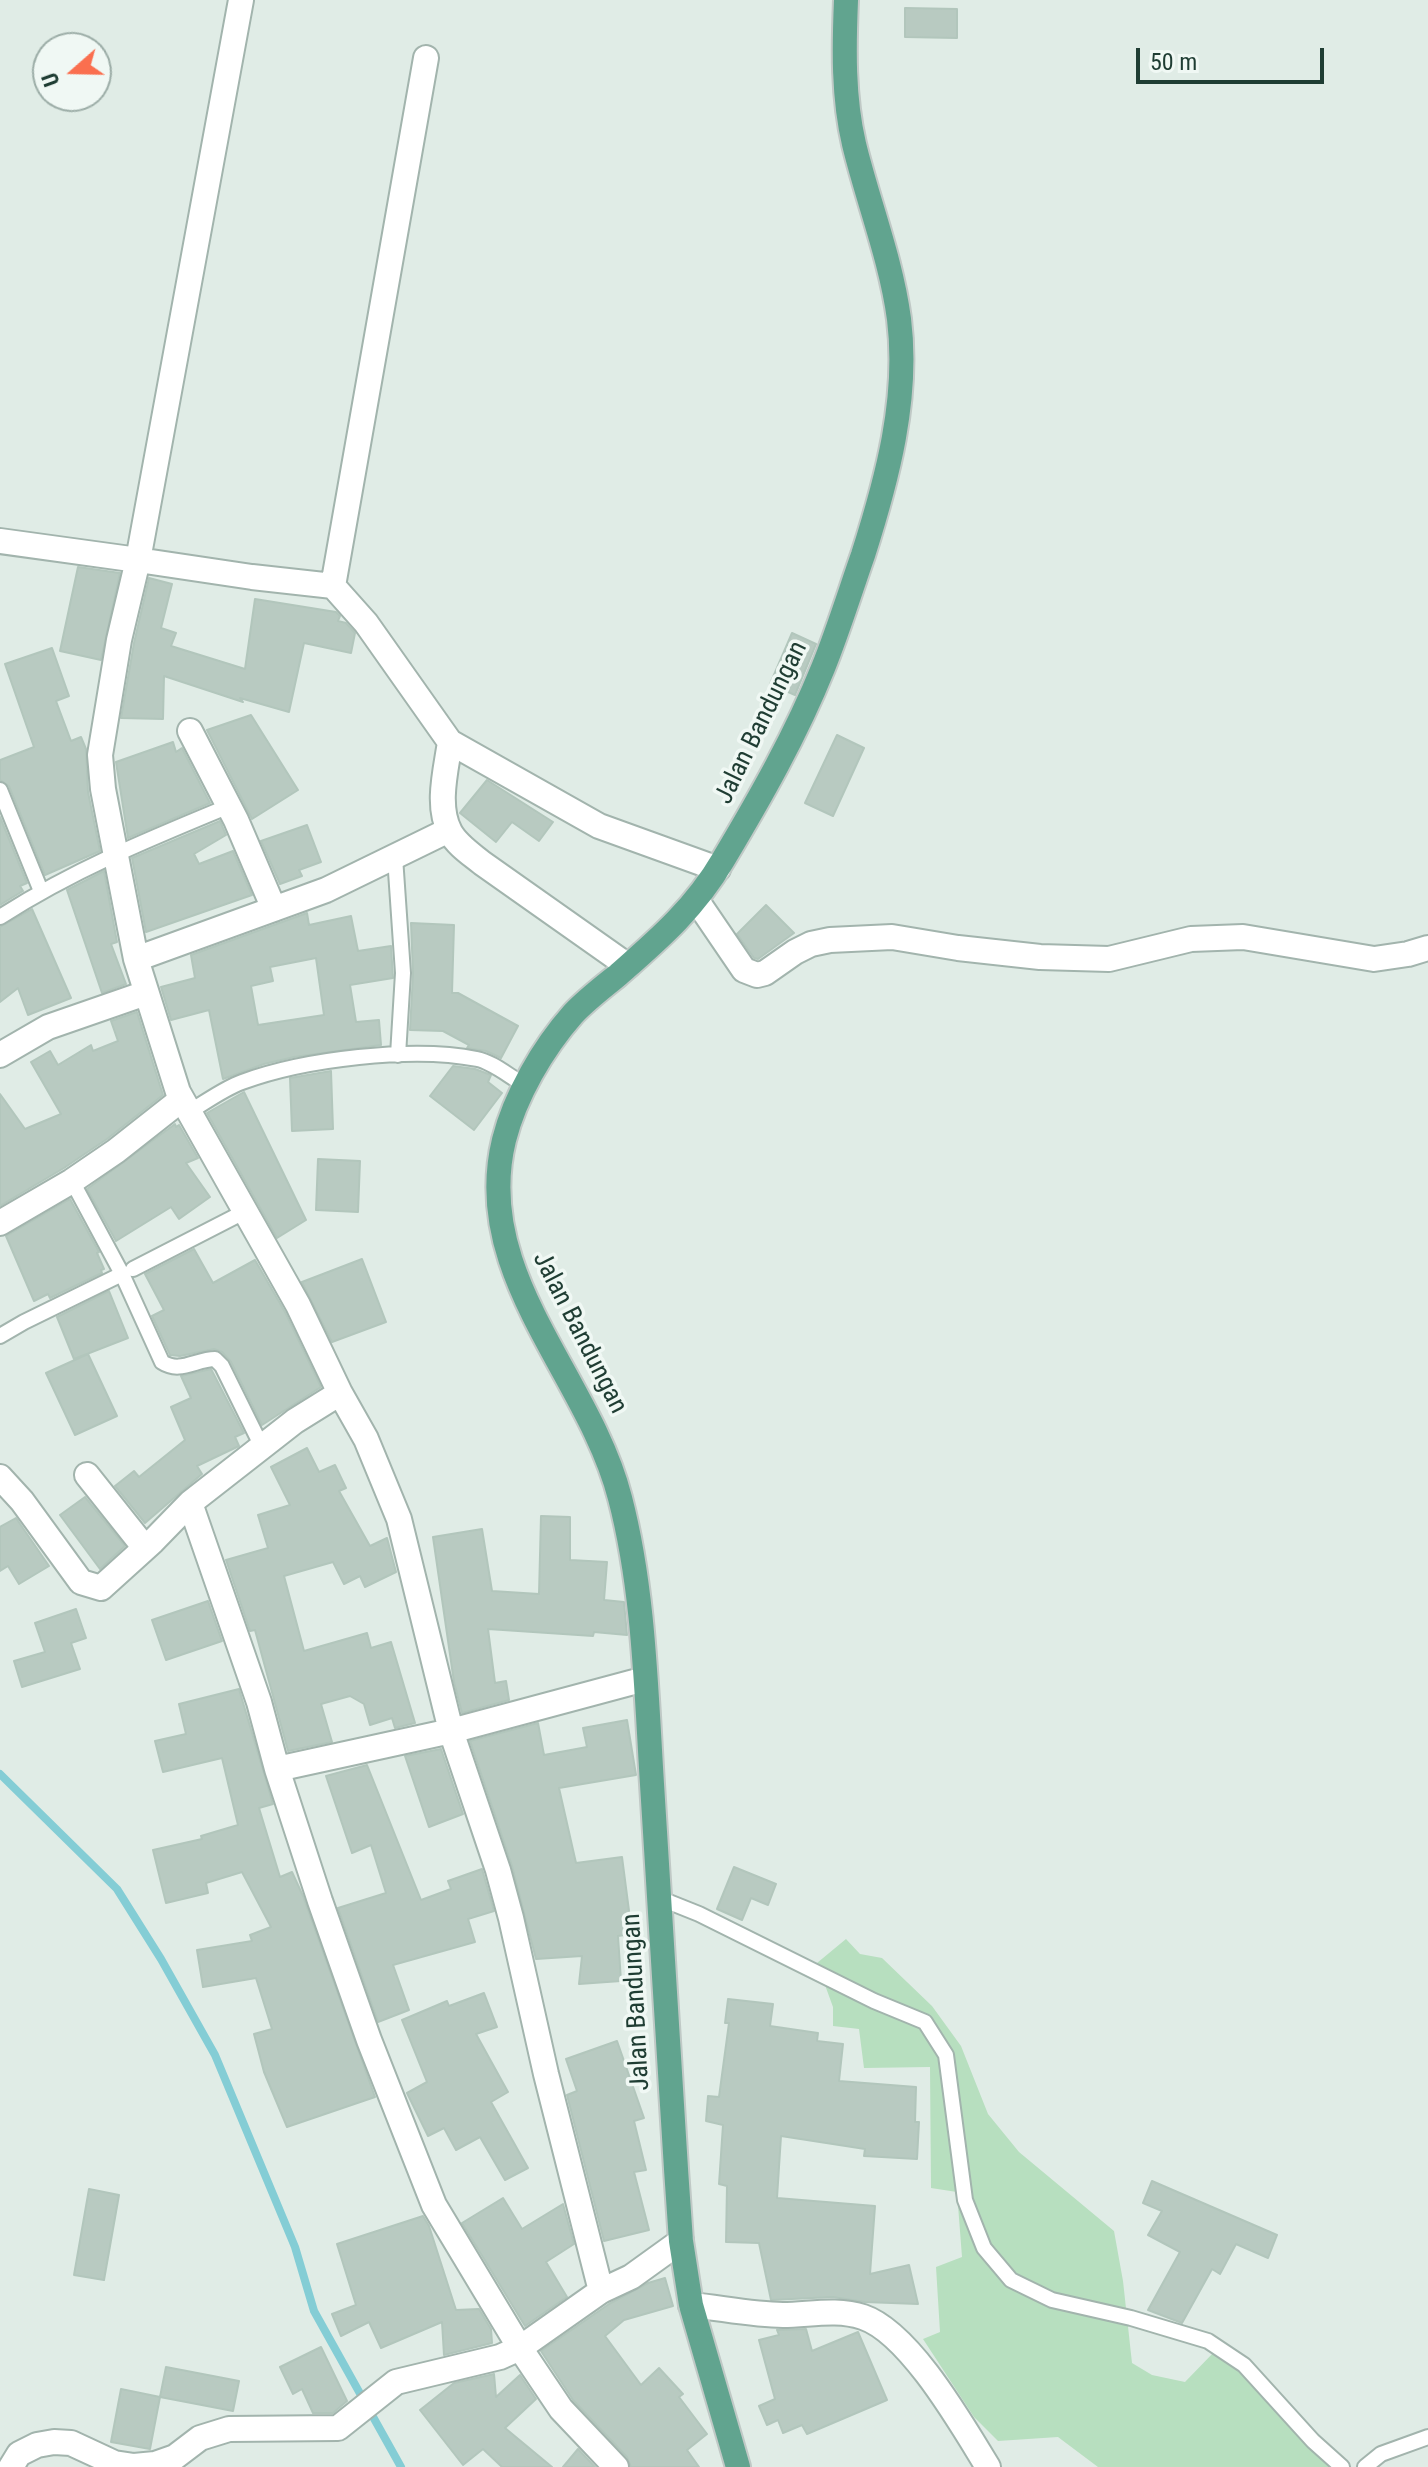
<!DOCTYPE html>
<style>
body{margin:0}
#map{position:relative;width:1428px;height:2467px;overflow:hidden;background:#e0ece6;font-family:"Roboto Condensed",sans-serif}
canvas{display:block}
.north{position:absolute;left:32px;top:32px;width:80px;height:80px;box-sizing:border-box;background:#f0f8f4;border:2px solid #9cada7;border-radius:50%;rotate:250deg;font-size:22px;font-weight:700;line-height:32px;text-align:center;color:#1f3d33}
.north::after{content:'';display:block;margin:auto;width:28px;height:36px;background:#fa6f4f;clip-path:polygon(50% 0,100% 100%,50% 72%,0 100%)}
.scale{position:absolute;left:1136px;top:48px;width:188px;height:36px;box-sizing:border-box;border:4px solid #1f3d33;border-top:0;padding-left:10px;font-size:24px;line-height:28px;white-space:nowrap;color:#1f3d33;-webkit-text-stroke:6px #f0f8f4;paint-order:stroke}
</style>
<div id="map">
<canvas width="1428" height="2467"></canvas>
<div class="north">U</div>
<div class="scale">50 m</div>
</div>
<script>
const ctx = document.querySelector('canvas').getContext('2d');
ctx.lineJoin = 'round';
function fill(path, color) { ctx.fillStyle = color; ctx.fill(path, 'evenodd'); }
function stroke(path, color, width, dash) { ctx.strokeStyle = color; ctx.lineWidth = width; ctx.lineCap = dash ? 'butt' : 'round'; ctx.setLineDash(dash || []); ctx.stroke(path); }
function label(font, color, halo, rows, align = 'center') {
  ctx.font = font + ' "Roboto Condensed",sans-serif'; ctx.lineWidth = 7; ctx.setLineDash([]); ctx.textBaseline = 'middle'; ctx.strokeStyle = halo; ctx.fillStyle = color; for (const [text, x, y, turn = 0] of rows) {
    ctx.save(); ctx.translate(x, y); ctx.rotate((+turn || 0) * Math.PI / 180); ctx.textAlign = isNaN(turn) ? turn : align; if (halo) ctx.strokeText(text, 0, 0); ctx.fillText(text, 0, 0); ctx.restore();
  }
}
fill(new Path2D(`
 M846,1939L860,1954L882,1958L932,2006L961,2046L988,2114L1019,2152L1114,2231L1123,2281L1132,2363L1152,2375L1185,2382L1215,2351L1348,2467H1098L1058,2437L998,2441L974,2417L923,2339L940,2332L936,2267L962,2257L957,2192L931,2188L930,2067L864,2068L859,2029L833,2026V2007L817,1963Z`), '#b7dfbf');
stroke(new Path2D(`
 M0,1774L117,1889L161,1959L215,2055L295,2247L314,2311L401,2467`), '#84cdd5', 8);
const building = new Path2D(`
 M905,8L957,9V38L905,37Z
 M78,567L120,573L101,660L60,651Z
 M149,578L172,584L161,628L176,633L171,646L245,669L255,599L336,612L340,616L338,621L346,623L355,633L351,653L304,643L289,712L240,698L243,702L164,676L163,719L121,718L134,643Z
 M792,633L816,644L795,695L770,684Z
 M52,648L69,696L56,701L71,741L81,737L86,749L88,792L100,851L45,875L9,786L0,780V760L34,747L5,664Z
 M251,715L298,790L252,819L207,730Z
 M837,735L864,748L833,816L805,803Z
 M173,742L176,752L182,748L210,803L128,838L116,762Z
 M487,780L553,822L539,841L512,822L496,842L460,813Z
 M0,817L27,883L20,886L23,891L0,905Z
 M220,821L226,835L194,854L199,864L233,851L252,895L146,932L132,858Z
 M307,825L321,862L299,870L302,876L280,884L261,841Z
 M104,871L117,942L111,944L126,984L102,993L67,890Z
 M766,905L794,933L758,959L754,958L737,934Z
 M32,909L71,998L28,1015L18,988L0,1002V927Z
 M307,913L309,925L351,916L358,951L391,946L393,978L350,985L356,1022L379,1020L381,1045L294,1057L264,1064L223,1079L209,1010L171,1020L161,987L195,978L191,955ZM316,958L324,1015L258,1025L251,986L273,981L270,967Z
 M411,923L454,925L452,993H458L518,1026L501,1058L486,1051L467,1048L469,1045L443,1031L410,1030L413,974Z
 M137,1012L163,1095L107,1139L64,1168L0,1206V1094L25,1129L61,1114L31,1062L50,1051L58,1065L91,1045L93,1051L118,1041L111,1021Z
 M453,1066L475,1069L491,1075L488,1082L502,1093L474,1130L430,1096Z
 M331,1071L333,1129L292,1131L290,1078Z
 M244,1092L306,1220L277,1238L207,1113Z
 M175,1124L176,1127L179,1125L198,1158L186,1163L210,1197L179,1219L171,1207L116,1241L87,1189Z
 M318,1159L360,1161L358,1212L316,1210Z
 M70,1199L99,1252L97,1253L104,1269L101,1270L102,1273L50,1298L48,1294L34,1301L6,1236Z
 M194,1249L213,1283L255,1260L285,1312L321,1387L262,1425L231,1362L222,1352L214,1349L180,1356L170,1355L152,1316L164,1310L145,1274Z
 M362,1259L386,1322L332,1342L302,1282Z
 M109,1291L128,1338L74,1359L57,1317Z
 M88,1354L117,1416L75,1435L46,1373Z
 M211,1369L244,1433L235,1437L239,1446L197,1466L202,1474L145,1523L115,1486L134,1471L139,1477L185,1440L171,1407L191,1398L181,1376Z
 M307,1448L319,1472L335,1465L346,1488L339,1491L370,1546L387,1538L396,1572L365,1587L360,1576L344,1584L333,1562L284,1576L304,1651L367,1633L371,1648L391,1642L415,1723L395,1728L392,1718L370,1725L364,1704L350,1696L321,1704L332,1742L288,1751L255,1630L250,1631L226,1560L268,1548L258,1515L290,1505L271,1467Z
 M85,1497L125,1546L100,1569L60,1515Z
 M541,1516L570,1517V1560L607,1562L604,1600L624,1602L627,1635L594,1632L593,1636L488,1629L495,1683L506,1681L509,1700L462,1713L454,1682L433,1537L482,1529L492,1591L539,1594Z
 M16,1518L49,1566L19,1584L8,1566L0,1571V1527Z
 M208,1601L222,1641L166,1660L152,1620Z
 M76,1609L86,1638L71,1643L80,1669L22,1687L14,1661L45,1652L35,1623Z
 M239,1689L273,1804L259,1808L280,1877L292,1872L303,1896L375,2097L287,2127L264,2072L254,2034L272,2029L256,1978L203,1987L197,1950L252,1941L250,1935L271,1927L242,1872L206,1883L208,1893L166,1903L153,1850L202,1839L201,1836L238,1825L222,1758L163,1772L155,1741L186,1734L179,1704Z
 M627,1720L636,1775L559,1788L576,1863L622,1857L632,1934L618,1936L621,1981L579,1984L582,1956L536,1959L512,1866L470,1741L538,1723L544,1755L587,1747L583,1728Z
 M441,1749L463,1814L429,1827L405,1756Z
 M367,1765L421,1900L451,1889L448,1881L482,1869L494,1911L468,1919L475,1942L393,1965L409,2010L378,2022L338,1908L386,1893L371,1845L352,1853L326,1776Z
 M734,1867L776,1884L768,1905L751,1898L742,1920L717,1909Z
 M484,1993L497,2027L476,2034L508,2092L491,2102L528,2168L505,2180L480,2137L456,2150L444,2128L428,2136L407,2093L427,2082L402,2020L447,2001L449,2006Z
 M728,1999L773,2004L770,2026L818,2033L817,2041L843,2044L839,2081L916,2087L915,2122H919L917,2159L864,2156L865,2149L781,2136L777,2198L875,2206L870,2274L909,2265L918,2304L865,2302L833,2297L771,2300L759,2243L726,2242L727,2186L719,2184L723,2125L706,2121L708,2096L719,2097L729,2023H725Z
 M617,2041L644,2118L634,2121L646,2170L634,2172L649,2230L604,2241L567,2095L577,2091L566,2059Z
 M1152,2181L1277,2235L1268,2258L1236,2244L1220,2274L1212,2269L1182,2323L1148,2310L1180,2252L1148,2235L1162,2211L1143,2203Z
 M89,2189L119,2195L104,2280L74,2275Z
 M503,2198L522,2229L563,2204L574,2244L546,2262L567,2297L525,2326L462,2223Z
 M423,2216L429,2226L456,2310L479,2309L491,2329L492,2343L444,2355L442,2322L381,2348L369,2322L341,2336L332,2314L356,2305L337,2244Z
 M665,2278L673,2306L624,2320L605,2336L641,2385L659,2368L683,2394L679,2397L707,2434L687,2450L699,2467H631L627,2457L573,2400L541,2351L609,2304L648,2283Z
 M806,2329L812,2351L858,2332L887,2400L807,2434L802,2425L783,2433L778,2420L767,2425L759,2406L775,2399L759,2340L779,2335L777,2330Z
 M321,2347L347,2401L333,2413H313L302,2389L293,2394L280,2367Z
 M166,2367L239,2381L233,2411L160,2397Z
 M494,2374L496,2397L520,2375L536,2399L505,2428L552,2467H502L483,2449L463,2465L420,2410L454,2383Z
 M121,2389L160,2397L150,2449L111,2442Z
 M578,2449L595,2467H563Z`);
fill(building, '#b8cac1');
stroke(building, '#b2c6bc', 2);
const lane = new Path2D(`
 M0,790L41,891
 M395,857L403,973L398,1055
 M0,917C73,870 149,839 229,806
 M189,1112C206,1102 223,1089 242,1082C304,1059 413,1046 477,1059C493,1062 511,1078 525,1085
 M72,1181L122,1274
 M133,1269L244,1212
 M0,1336L24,1322L122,1274L162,1362C180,1374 196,1359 215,1359L222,1366L262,1447
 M659,1898L699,1914L874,2001L925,2022L946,2055L965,2200L984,2248L1011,2280L1052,2300L1131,2318L1208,2341L1244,2365L1313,2441L1342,2467
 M1365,2467L1381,2454L1428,2437`);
const street = new Path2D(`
 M241,0L138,560L252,577L333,586L366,623L450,742L599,826L718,869
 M0,541L138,560L119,640L100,755L103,789L136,959L178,1092L298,1305L340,1393L366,1439L399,1519L451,1731L498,1870L511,1918L546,2074L601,2291
 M333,586L426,58
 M190,731L236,820L274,909
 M450,742C446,770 436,806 450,832C457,845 471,854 482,863L628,966
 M697,901L744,970L757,975L765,973L795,952L811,944L830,940L892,937L958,948L1040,957L1109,959L1191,939L1243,937L1374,959L1408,954L1428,948
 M136,959L326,890L449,830
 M0,1055L48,1027L146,993
 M0,1223L72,1181L116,1151L182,1099
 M340,1393L295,1421L190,1503L259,1702L277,1769L320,1901L369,2040L434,2205L520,2348L561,2409L616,2467
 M87,1475L145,1548
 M0,1477L22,1501L81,1582L101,1588L153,1541L190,1503
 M277,1769L451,1731L645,1679
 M691,2305C721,2308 753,2315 783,2315C809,2315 836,2308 863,2317C910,2333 962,2425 988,2467
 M11,2467L19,2454L37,2445L54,2442L71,2443L114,2463L134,2466L155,2464L175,2457L200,2438L229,2429L338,2428L396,2382L500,2357L520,2348L601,2291L631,2277L681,2241`);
const primary = new Path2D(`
 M738,2467L691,2305L681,2241C670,2089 662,1937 652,1784C646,1689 644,1590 620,1498C589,1376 471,1275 504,1140C515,1096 543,1048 573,1014C586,1000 603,987 618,975C659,939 695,908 723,860C760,798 796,735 823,668C838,631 850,592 863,555C887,480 909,398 899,319C891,259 868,202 854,144C843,97 844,48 846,0`);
stroke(lane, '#a2b4ad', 18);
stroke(street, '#a2b4ad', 28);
stroke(primary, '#c0c9c6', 28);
stroke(lane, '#fff', 14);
stroke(street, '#fff', 24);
stroke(primary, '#61a48f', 24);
label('26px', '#1f3d33', '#f0f8f4', [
 ["Jalan Bandungan",762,723,-64],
 ["Jalan Bandungan",579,1333,63],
 ["Jalan Bandungan",637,2002,-93]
]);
</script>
